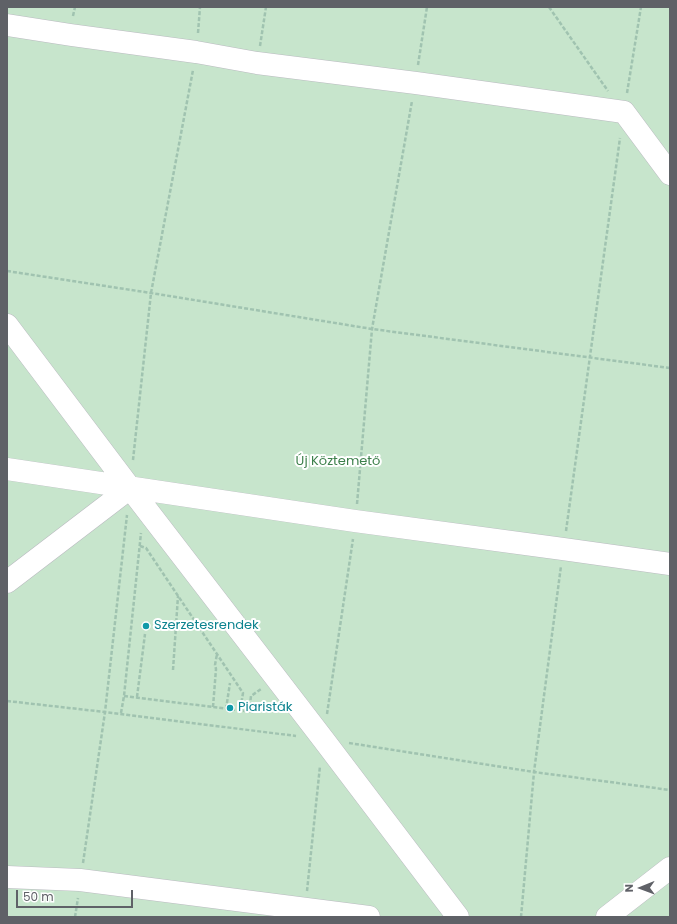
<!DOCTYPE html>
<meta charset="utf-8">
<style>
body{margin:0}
#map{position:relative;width:677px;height:924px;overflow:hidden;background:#f0f0e8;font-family:Poppins,sans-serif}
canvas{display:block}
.frame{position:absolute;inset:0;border:8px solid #5f6167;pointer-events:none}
.north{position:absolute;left:621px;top:868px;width:40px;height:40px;-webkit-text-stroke:3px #fff;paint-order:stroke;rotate:269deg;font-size:11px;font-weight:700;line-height:16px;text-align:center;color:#5f6167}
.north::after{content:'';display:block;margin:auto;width:14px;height:18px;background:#5f6167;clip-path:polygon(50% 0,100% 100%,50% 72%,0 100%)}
.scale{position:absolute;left:16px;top:890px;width:117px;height:18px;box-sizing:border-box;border:2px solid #5f6167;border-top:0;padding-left:5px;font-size:12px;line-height:14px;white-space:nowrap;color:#5f6167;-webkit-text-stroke:3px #fff;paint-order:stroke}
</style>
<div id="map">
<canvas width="677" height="924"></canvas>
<div class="frame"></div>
<div class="north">N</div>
<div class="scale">50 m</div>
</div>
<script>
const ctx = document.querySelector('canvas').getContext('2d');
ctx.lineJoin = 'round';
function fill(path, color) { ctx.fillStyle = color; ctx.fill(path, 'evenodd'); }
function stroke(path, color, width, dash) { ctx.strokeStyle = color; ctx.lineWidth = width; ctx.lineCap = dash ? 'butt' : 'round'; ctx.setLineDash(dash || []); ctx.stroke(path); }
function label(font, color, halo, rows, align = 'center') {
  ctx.font = font + ' Poppins,sans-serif'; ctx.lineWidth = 4; ctx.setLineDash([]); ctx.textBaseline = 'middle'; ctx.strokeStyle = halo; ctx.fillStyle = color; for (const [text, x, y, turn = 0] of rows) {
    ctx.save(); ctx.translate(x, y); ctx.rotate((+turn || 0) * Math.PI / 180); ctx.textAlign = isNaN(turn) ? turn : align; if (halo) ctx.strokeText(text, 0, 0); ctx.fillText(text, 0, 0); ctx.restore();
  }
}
fill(new Path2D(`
 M7,7H670V917H7Z`), '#c7e5cc');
const minor = new Path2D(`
 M7,25L71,35L196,52L257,63L416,83L624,112L670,174
 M7,325L130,488L323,739L458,917
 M7,469L355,521L563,549L670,564
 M7,582L130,488
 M7,877L80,880L369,917
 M607,917L670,868`);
stroke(minor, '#babbc0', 23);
stroke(new Path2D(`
 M549,7L608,91
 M73,16L75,7
 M198,33L200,7
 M260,46L266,7
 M418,65L427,7
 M627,93L641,7
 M7,271L151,293L372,329L670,368
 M133,460L151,293L193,70
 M357,504L372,329L412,101
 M566,531L620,138
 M140,546L146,548L243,693L240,711
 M173,670L178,596
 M124,696L253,712
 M137,697L145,634
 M7,701L105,712L296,736
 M213,707L216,669L215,665L217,654
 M226,709L230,683
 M249,712L251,696L261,689
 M121,713L124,696L141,533
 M327,714L353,539
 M349,743L534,772L670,790
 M83,863L105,712L127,515
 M307,891L320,766
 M75,917L78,898
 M521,917L534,772L561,566`), '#a0c3b0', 2.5, [4, 2]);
stroke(minor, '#fff', 22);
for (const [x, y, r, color] of [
 [146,626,4,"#0f9aa8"],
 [230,708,4,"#0f9aa8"]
]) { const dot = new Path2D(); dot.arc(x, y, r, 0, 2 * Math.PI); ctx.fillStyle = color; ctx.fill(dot); stroke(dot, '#fff', 1.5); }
label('13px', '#3d804b', '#fff', [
 ["Új Köztemető",338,462]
]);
label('13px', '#0d838f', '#fff', [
 ["Szerzetesrendek",154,626],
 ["Piaristák",238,708]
], 'left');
</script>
